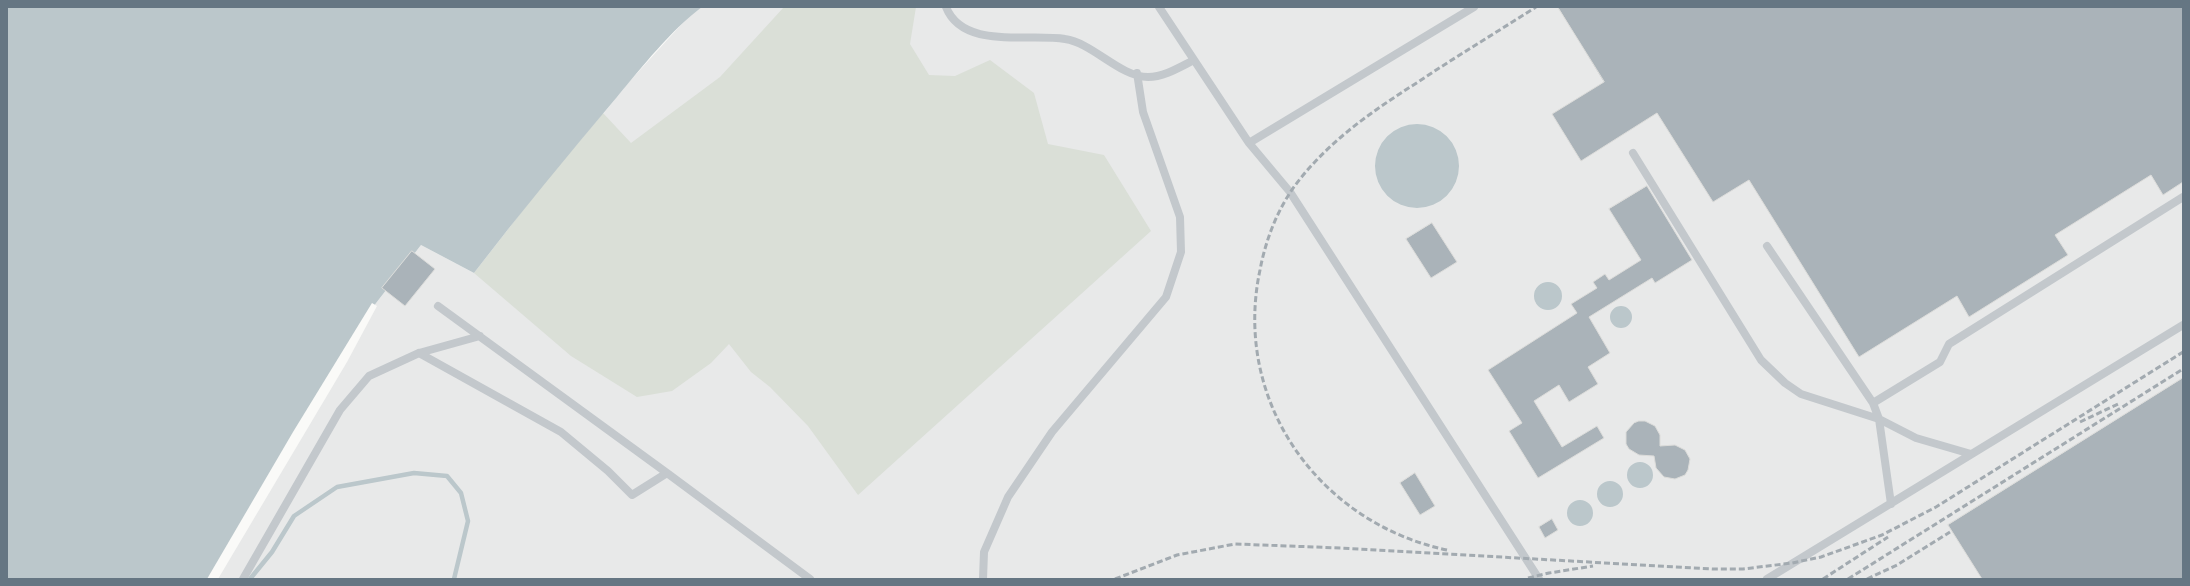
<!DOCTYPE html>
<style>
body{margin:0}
#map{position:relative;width:2190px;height:586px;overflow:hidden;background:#fafaf8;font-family:"Public Sans",sans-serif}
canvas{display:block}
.frame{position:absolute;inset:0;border:8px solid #657683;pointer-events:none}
</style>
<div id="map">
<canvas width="2190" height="586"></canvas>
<div class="frame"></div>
</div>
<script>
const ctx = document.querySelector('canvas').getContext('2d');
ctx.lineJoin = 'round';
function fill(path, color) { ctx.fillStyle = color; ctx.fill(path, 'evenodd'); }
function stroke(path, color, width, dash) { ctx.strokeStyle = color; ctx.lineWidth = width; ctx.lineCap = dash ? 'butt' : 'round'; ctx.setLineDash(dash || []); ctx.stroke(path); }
fill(new Path2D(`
 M702,7H2183V579H217L373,307L421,245L474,273L629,82L689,16Z`), '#e8e9e9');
fill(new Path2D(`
 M784,7H916L910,44L929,75L955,76L990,60L1034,93L1048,144L1104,155L1151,231L858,495L808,426L770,387L751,372L729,344L711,363L672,391L637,397L571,356L474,273L547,179L603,113L631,143L720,77Z`), '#dadfd7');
fill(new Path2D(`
 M7,7H702C671,30 642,67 617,97C568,155 520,213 474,273L421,245L373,307L215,579H7Z
 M1375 166a42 42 0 1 1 84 0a42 42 0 1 1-84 0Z
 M1534 296a14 14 0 1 1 28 0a14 14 0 1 1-28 0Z
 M1610 317a11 11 0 1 1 22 0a11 11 0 1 1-22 0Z
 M1627 475a13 13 0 1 1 26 0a13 13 0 1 1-26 0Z
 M1597 494a13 13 0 1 1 26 0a13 13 0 1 1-26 0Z
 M1567 513a13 13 0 1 1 26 0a13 13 0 1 1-26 0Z`), '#bbc7cb');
fill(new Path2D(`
 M372,303L377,306L347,362L218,579H207L293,432Z`), '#fafaf8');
stroke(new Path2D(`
 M250,579L272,552L294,516L337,487L414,473L447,476L461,493L468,521L454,579`), '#bbc7cb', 4.5);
const building = new Path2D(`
 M1558,7H2183V182L2163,195L2151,175L2055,235L2068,255L1969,317L1957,296L1859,357L1749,180L1713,202L1657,113L1581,161L1552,114L1604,82Z
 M1647,186L1692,260L1655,283L1652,278L1589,317L1610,353L1588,367L1598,384L1569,402L1559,385L1534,401L1562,447L1597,426L1604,438L1538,478L1509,431L1522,423L1488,370L1577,313L1571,304L1597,288L1593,282L1605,274L1609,280L1641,260L1609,209Z
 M1432,223L1457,262L1431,278L1406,239Z
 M412,251L435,269L405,306L382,288Z
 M2183,378V579H1982L1948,525Z
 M1639,421H1645L1655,426L1660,435V446L1675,445L1685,450L1690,459L1688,470L1685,475L1675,479L1664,477L1656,468L1654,456L1639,455L1629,449L1626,444V432L1634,423Z
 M1415,473L1435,506L1420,515L1400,483Z
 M1552,519L1558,530L1545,538L1539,527Z`);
fill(building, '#aab3b9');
stroke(building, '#dcdcda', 1);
stroke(new Path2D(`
 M946,7C963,50 1029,33 1065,39C1093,43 1120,77 1148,77C1164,77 1180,67 1194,60
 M1159,7L1249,143L1290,192L1539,579
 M1249,143L1474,7
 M1633,153L1761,360L1785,383L1801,394L1879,419L1916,438L1971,454
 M1767,246L1873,403L1879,419L1891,504
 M438,306L667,473
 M419,353L561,432L608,471L632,495L667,473L810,579
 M1873,403L1940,362L1949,344L2183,197
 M243,579L340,410L369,376L419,353L480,336
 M983,579L984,552L1008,497L1052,432L1166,297L1181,252L1180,217L1143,112L1137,73
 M1767,579L2183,325`), '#c3c8cc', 8);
stroke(new Path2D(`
 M2080,422L2118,404
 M1447,550C1319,523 1232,401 1260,270C1266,238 1279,205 1300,179C1333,138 1374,110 1418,82C1457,56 1497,32 1536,7
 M1528,578L1549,573L1593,566
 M1115,579L1177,555L1235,544L1341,548L1712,569H1743L1792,563L1821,557L1882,535L1936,507L2183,352
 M1823,579L1888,537
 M1848,579L2183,369
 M1867,579L1897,565L1950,532`), '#a2aab0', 3, [6, 3]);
</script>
